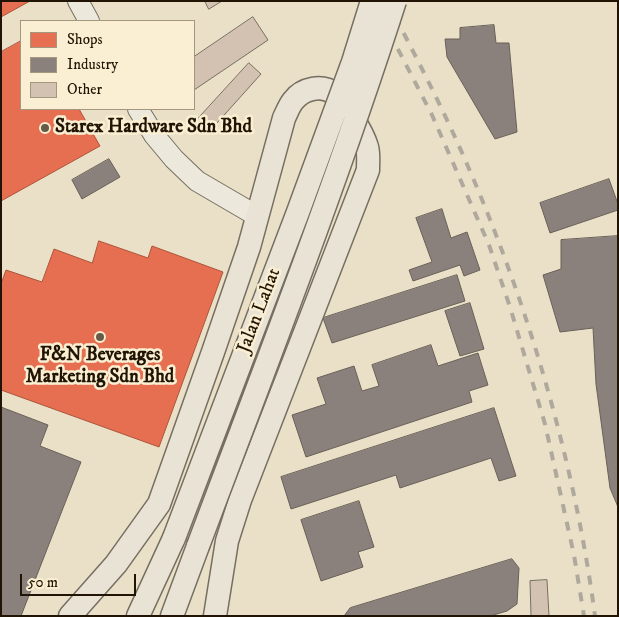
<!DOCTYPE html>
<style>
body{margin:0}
#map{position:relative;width:619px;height:617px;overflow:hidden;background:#e9e0c7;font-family:"IM FELL DW Pica",serif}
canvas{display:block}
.frame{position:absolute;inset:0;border:2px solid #211404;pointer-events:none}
.legend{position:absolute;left:20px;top:20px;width:175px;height:90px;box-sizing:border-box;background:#faefd2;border:1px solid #a39780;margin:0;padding:6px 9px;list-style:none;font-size:15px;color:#211404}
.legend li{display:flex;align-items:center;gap:10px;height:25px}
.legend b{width:25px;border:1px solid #a39780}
.scale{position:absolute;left:20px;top:574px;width:116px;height:22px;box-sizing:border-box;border:2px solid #211404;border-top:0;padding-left:6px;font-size:15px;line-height:18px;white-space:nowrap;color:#211404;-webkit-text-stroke:4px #faefd2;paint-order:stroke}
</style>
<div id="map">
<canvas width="619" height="617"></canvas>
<div class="frame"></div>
<ul class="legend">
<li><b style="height:14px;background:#e76f51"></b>Shops</li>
<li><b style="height:14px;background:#8a817c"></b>Industry</li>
<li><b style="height:14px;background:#d3c2b1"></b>Other</li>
</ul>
<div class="scale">50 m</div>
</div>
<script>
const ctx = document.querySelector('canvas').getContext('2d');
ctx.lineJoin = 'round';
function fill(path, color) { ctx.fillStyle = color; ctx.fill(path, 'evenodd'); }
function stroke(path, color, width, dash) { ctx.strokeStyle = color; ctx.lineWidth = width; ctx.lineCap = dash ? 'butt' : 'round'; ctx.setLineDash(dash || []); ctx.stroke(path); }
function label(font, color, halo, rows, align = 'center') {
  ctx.font = font + ' "IM FELL DW Pica",serif'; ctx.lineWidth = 5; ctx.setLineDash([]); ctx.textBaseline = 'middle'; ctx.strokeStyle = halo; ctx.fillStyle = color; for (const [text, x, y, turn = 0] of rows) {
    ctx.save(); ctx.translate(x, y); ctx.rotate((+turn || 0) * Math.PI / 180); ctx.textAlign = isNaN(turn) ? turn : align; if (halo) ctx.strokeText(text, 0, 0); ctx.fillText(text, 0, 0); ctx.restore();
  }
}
const shops = new Path2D(`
 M1,1H30L1,17Z
 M21,41V109H79L100,146L1,201V52Z
 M99,241L148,258L152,246L223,272L159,447L1,390V284L6,270L42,282L54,249L92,263Z`);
fill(shops, '#e76f51');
stroke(shops, '#ac543a', 1);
const industry = new Path2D(`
 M494,25L496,43H509L517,132L495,139L447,57L445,39H460V28Z
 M109,159L120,177L82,199L72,180Z
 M609,179L618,204V210L550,233L540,203Z
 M442,209L451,238L467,232L480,270L464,276L460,265L413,281L409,270L432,262L416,218Z
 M618,236V507L610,488L596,384L593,328L560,332L543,275L561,269V240Z
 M457,275L465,301L332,343L323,318Z
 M470,303L484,349L460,356L445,311Z
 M431,345L438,366L478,353L488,385L469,391L472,402L306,457L292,415L326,404L317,378L354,366L362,391L379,386L372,365Z
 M1,407L48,425L40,446L81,462L21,616H1Z
 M494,408L516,476L499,481L491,458L400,488L396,475L291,509L281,477Z
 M359,501L374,547L358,552L363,567L321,581L301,520Z
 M512,559L519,568L517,604L507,611L490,616H344L350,608Z`);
fill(industry, '#8a817c');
stroke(industry, '#6a6058', 1);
const building = new Path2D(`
 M205,1H222L209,9Z
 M253,17L268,40L194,90V57Z
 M249,63L261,74L208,133L196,121Z
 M547,580L549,616H531L530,581Z`);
fill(building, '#d3c2b1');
stroke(building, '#766f61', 1);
const secondary = new Path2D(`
 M78,1L89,21
 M138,109L154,135L174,159L197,181L257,216`);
const primary = new Path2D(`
 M70,616L116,564L159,504L213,352L249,247L284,118C287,112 289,106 293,101C303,88 322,84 335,94C342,100 348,111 353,119C359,128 364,137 367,147C369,154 368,162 368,170L240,500L227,541L215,616
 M138,616L174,538
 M172,616L198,546`);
stroke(secondary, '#766f61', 22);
stroke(primary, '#766f61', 25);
stroke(secondary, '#ece8db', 20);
stroke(primary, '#e9e3d5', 22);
stroke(new Path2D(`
 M373,1L432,115L489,245L510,307L545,424L574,555L584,616
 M387,1C412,49 437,97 459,146C525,293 574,457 595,616`), '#aea99c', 4, [9, 9]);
const primaryBridge = new Path2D(`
 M174,538L298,212L353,62L372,1
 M198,546C266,365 336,185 395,1`);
stroke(primaryBridge, '#766f61', 25, []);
stroke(primaryBridge, '#e9e3d5', 22);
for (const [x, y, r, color] of [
 [45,128,5,"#675b48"],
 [100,337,5,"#675b48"]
]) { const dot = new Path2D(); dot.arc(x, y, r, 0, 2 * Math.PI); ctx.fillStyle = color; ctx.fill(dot); stroke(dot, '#faefd2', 2); }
label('bold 19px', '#211404', '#faefd2', [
 ["Starex Hardware Sdn Bhd",55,128],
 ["F&N Beverages",100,356,"center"],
 ["Marketing Sdn Bhd",100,378,"center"]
], 'left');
label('19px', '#211404', '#faefd2', [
 ["Jalan Lahat",260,311,-69]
]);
</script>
